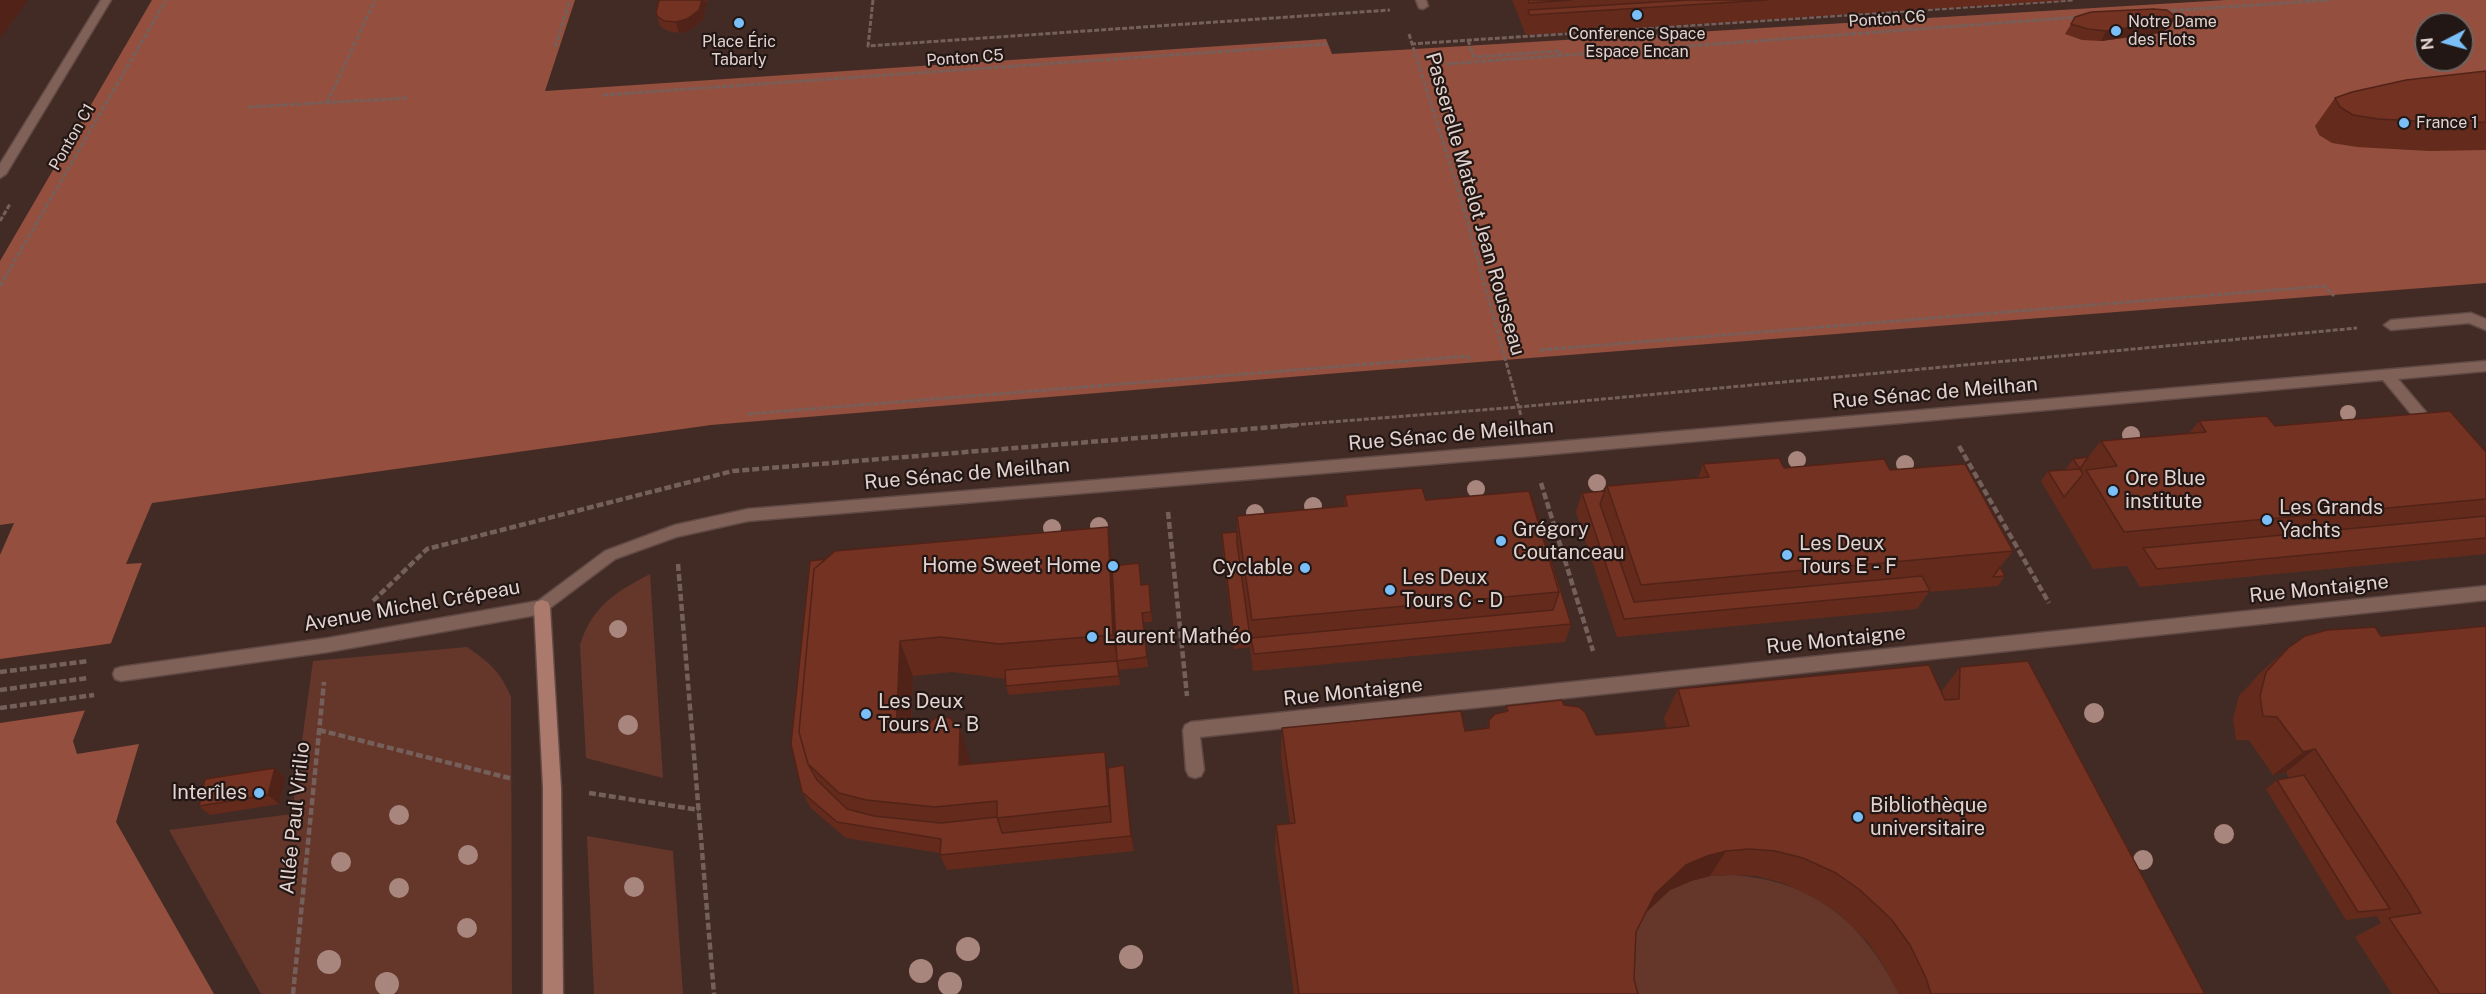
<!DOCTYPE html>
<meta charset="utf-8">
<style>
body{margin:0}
#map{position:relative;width:2486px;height:994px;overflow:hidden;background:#432b25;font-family:"Public Sans",sans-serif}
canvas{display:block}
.north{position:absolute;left:2414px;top:12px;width:60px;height:60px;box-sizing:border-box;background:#221714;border:2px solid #6f625f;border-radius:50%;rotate:264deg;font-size:16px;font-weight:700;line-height:24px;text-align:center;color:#e3d3cf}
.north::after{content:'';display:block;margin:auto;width:21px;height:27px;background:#7abff8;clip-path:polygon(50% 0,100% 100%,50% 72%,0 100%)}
</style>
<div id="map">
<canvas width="2486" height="994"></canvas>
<div class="north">N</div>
</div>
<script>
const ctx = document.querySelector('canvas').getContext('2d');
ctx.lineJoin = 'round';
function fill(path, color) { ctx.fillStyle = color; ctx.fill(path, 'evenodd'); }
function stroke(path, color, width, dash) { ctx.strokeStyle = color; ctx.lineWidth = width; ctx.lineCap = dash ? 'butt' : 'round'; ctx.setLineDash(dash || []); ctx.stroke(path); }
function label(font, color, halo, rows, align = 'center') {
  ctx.font = font + ' "Public Sans",sans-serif'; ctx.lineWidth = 4.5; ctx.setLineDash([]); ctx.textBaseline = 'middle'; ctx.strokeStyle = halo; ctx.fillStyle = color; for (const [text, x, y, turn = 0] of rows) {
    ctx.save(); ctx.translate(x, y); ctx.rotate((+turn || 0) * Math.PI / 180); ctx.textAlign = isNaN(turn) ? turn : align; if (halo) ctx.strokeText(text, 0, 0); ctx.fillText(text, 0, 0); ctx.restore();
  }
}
fill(new Path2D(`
 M650,574L663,778L586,758L580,645C592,606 616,592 650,574Z
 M467,647C489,662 501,672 511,697L512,994H261L169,830L292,814L313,661Z
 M587,836L673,851L683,994H594Z
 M1731,875C1813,880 1863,922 1899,994H1620L1640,918L1670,890L1691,881L1710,876Z`), '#65372b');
fill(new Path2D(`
 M152,0H575L545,91L1326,39L1332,54L2226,0H2486V283L1339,373L711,425L152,503L126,564L142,563L73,741L77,754L139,744L116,822L214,994H0V555L14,523L0,525V261ZM2426,24H2462V60H2426Z`), '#944f3e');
fill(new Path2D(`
 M114,643L88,710L0,723V659Z`), '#432b25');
const lane = new Path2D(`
 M1416,0H1426L1428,6L1423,9L1419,8Z
 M2471,313L2486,319V330L2469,323L2391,330L2384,325L2391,320Z`);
const street = new Path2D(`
 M101,0H111L6,174L0,178V164Z
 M2486,361V371L2398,379L2437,425L2439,429L2437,433H2427L2383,380L1530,456L748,521L676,537L615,559L542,614L328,652L121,681L115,679L113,674L115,669L121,667L328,638L538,601L605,551L675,525L748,509L1530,444Z
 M2486,586V600L1200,737L1204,770L1201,776L1195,778L1189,776L1186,770L1183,730L1185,725L1191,722Z`);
const secondary = new Path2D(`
 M542,600L548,602L550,607L561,788L563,994H543V788L534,607L536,602Z`);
stroke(lane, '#604944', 3);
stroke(street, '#604944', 3);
stroke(secondary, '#604944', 3);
stroke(new Path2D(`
 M873,0L868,46L1390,10
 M2165,11L2329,0
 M1409,34L1461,199L1521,416
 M1468,40L1474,57L1560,51V55
 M1411,44L2073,0
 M555,47L570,0
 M1446,64L2080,17
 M603,95L1328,44
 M327,103L375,0
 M248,107L408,98
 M0,221L10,204
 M0,286L166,0
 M1540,350L2324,286L2334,296
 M748,414L1468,356L1470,362
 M1280,426L1519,407L2357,328`), '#755f5a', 3, [5, 2]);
stroke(new Path2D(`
 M1959,446L2049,603
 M1541,483L1593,651
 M1168,512L1187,696
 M678,564L714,994
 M373,601L427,549L733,471L1298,425
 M0,672L89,661
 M0,690L88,678
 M0,708L94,695
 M319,730L513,779
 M589,793L699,810
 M293,994L324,682`), '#755f5a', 4.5, [7, 3]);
fill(lane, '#806158');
fill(street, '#806158');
fill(secondary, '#ac7a6d');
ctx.fillStyle = '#a8867d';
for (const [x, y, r] of [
 [2348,413,8],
 [2131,435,9],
 [1797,460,9],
 [1905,464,9],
 [1597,483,9],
 [1476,489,9],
 [1313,506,9],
 [1255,513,9],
 [1099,526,9],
 [1052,528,9],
 [618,629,9],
 [2094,713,10],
 [628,725,10],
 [399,815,10],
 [2224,834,10],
 [468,855,10],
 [2143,860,10],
 [341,862,10],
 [634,887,10],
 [399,888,10],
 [467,928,10],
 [968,949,12],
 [1131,957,12],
 [329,962,12],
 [921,971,12],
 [387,984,12],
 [950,984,12]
]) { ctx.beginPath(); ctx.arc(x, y, r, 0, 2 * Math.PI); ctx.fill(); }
fill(new Path2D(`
 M659,0H707V1L703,20L691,30L679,33L668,31L660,26L656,12Z
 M1512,0H2068L1526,35Z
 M2071,24L2169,28L2160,33L2101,41L2082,40L2065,34Z
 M2486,71V150L2429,151L2357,147L2332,143L2319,135L2315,126L2335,98Z
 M2199,421L2275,426L2486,452V554L2140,587L2127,566L2093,569L2041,481L2048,471L2067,470L2066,469L2073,459L2088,457L2101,441L2189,433Z
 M1703,464L1784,468L1890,470L2013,551L2000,567L2005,576L1998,586L1929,592L1917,609L1617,637L1576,512L1582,493L1605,491L1607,486L1698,478Z
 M1529,491L1571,624L1565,642L1253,671L1250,647L1234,649L1222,543V533L1237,532V516L1344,507L1345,495L1426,500Z
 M810,561L1113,566L1141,585L1149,584L1152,622H1143L1148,667L1118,670L1120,685L1009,695L1006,686V679L952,672L913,676L911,732L960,729L971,764L1108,768L1126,782L1134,851L947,870L940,855V853L846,838L811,808L802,792Z
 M2288,648L2486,994H2392L2355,937L2381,923L2377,916L2346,920L2266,789L2277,780L2289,778L2286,772L2273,775L2249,740H2236L2233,719L2239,696L2261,672Z
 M1960,667L2205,994H1899L1885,968L1868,942L1839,914L1815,898L1783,883L1756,876L1731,875L1710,876L1691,881L1670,890L1646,913L1636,932L1634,979L1638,994H1294L1275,850L1276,825L1290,823L1281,756L1282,728L1465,731L1487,728L1489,720L1505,712L1506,706L1564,705L1596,735L1642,731L1667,729L1664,718L1678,689L1941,692Z
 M275,768L285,777L279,804L210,815L199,806Z`), '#642b1d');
fill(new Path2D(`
 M0,0H28L0,39Z
 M702,0L707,1L703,20L691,30L679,33L676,22Z
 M2176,17L2169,28L2160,33L2101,41L2106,31Z
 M1108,527L1113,564L1118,660L1117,661L1113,635Z
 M900,641L913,676L909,766L896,733Z
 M960,729L971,762L970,788L959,765Z
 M2315,749L2286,772L2273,775L2303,752Z
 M1105,752L1110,785L1114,838L1109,806Z
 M1124,765L1126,782L1134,851L1131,836Z
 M275,768L285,777L279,804L268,795Z
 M1726,851L1710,876L1691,881L1670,890L1640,918L1655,894L1686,865L1707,856Z`), '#512318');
const building = new Path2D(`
 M659,0H702L699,10L687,19L676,22L664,21L657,16L656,12Z
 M1528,0H1571L1529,3Z
 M1688,0H1767L1530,15L1528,10Z
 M2153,9L2167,10L2176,17L2166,22L2106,31L2088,29L2071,24L2075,17L2091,12Z
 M2486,71V122L2452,123L2378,119L2353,115L2340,107L2335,98L2352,92L2406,80Z
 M2450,411L2486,452V499L2124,532L2086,470L2117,466L2101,441L2206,432L2199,421L2267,416L2275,426Z
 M2088,457L2080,469L2073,459Z
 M1779,458L1784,468L1884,459L1890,470L1965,464L2013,551L1641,585L1607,486L1709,477L1703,464Z
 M2080,469L2083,474L2064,497L2048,471Z
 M1422,488L1426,500L1529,491L1559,592L1252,620L1237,516L1347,506L1345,495Z
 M1605,491L1600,504L1634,602L1922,576L1930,591L1624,619L1582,493Z
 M1531,497H1532L1571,624L1254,654L1251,638L1553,610L1559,592Z
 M2486,516V538L2157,569L2143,548Z
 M1108,527L1113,635L999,644L941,637L900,641L896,733L926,732L927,725L934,719L939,716L950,718L960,729L959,765L1105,752L1109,806L997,818V801L935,807L866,800L839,793L808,764L799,732L814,569L835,551Z
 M1237,532V543L1250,637L1234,639L1222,533Z
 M826,559L814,569L799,732L808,764L817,780L847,809L874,816L941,823L997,817L1002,833L1111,822L1108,768L1124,765L1131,836L940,855L941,839L837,822L802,792L791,744L810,561Z
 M1139,563L1141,585L1149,584L1151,612L1142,613L1147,657L1117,661L1112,566Z
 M2000,567L2005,576L1993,577Z
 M2486,626V994H2440L2389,918L2421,913L2411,896L2315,749L2303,752L2277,717L2263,716L2260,696L2266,672L2288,648L2305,636L2327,630L2375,627L2381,636Z
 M1117,661L1119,676L1006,686L1005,670Z
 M2028,661L2205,994H1931L1926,978L1910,945L1891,919L1860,890L1836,873L1803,858L1775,851L1749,849L1726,851L1707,856L1686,865L1655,894L1636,932L1634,979L1638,994H1299L1276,825L1295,823L1282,728L1461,711L1465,731L1489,728V720L1495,714L1508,711L1506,706L1562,700L1564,705L1579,707L1585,712L1596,735L1642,731L1689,726L1678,689L1929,665L1945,700L1959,699L1960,667Z
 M275,768L268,795L199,806L205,779Z
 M2304,775L2390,909L2358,912L2277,780Z`);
fill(building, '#743222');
stroke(building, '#512318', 1.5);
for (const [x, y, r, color] of [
 [1637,15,6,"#7abff8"],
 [739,23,6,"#7abff8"],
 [2116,31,6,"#7abff8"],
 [2404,123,6,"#7abff8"],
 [2113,491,6,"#7abff8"],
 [2267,520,6,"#7abff8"],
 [1501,541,6,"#7abff8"],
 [1787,555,6,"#7abff8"],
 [1113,566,6,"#7abff8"],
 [1305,568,6,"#7abff8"],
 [1390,590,6,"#7abff8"],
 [1092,637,6,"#7abff8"],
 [866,714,6,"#7abff8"],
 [259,793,6,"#7abff8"],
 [1858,817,6,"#7abff8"]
]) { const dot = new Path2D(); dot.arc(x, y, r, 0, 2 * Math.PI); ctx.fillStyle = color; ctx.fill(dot); stroke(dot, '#221714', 2); }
label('16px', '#e3d3cf', '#221714', [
 ["Ponton C6",1887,19,-4],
 ["Ponton C5",965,58,-4],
 ["Ponton C1",72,137,-60]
]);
label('16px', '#e3d3cf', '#221714', [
 ["Notre Dame",2128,22],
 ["des Flots",2128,40],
 ["Conference Space",1637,34,"center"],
 ["Espace Encan",1637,52,"center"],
 ["Place Éric",739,42,"center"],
 ["Tabarly",739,60,"center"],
 ["France 1",2416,123]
], 'left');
label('20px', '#e3d3cf', '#221714', [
 ["Passerelle Matelot Jean Rousseau",1475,204,74],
 ["Rue Sénac de Meilhan",1935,393,-5],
 ["Rue Sénac de Meilhan",1451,435,-5],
 ["Rue Sénac de Meilhan",967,474,-5],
 ["Rue Montaigne",2319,589,-6],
 ["Avenue Michel Crépeau",412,606,-10],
 ["Rue Montaigne",1836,640,-6],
 ["Rue Montaigne",1353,692,-6],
 ["Allée Paul Virilio",295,818,-84]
]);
label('20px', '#e3d3cf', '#221714', [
 ["Ore Blue",2125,479],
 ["institute",2125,502],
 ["Les Grands",2279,508],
 ["Yachts",2279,531],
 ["Grégory",1513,530],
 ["Coutanceau",1513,553],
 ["Les Deux",1799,544],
 ["Tours E - F",1799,567],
 ["Home Sweet Home",1101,566,"right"],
 ["Cyclable",1293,568,"right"],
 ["Les Deux",1402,578],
 ["Tours C - D",1402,601],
 ["Laurent Mathéo",1104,637],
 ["Les Deux",878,702],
 ["Tours A - B",878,725],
 ["Interîles",247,793,"right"],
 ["Bibliothèque",1870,806],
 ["universitaire",1870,829]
], 'left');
</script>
